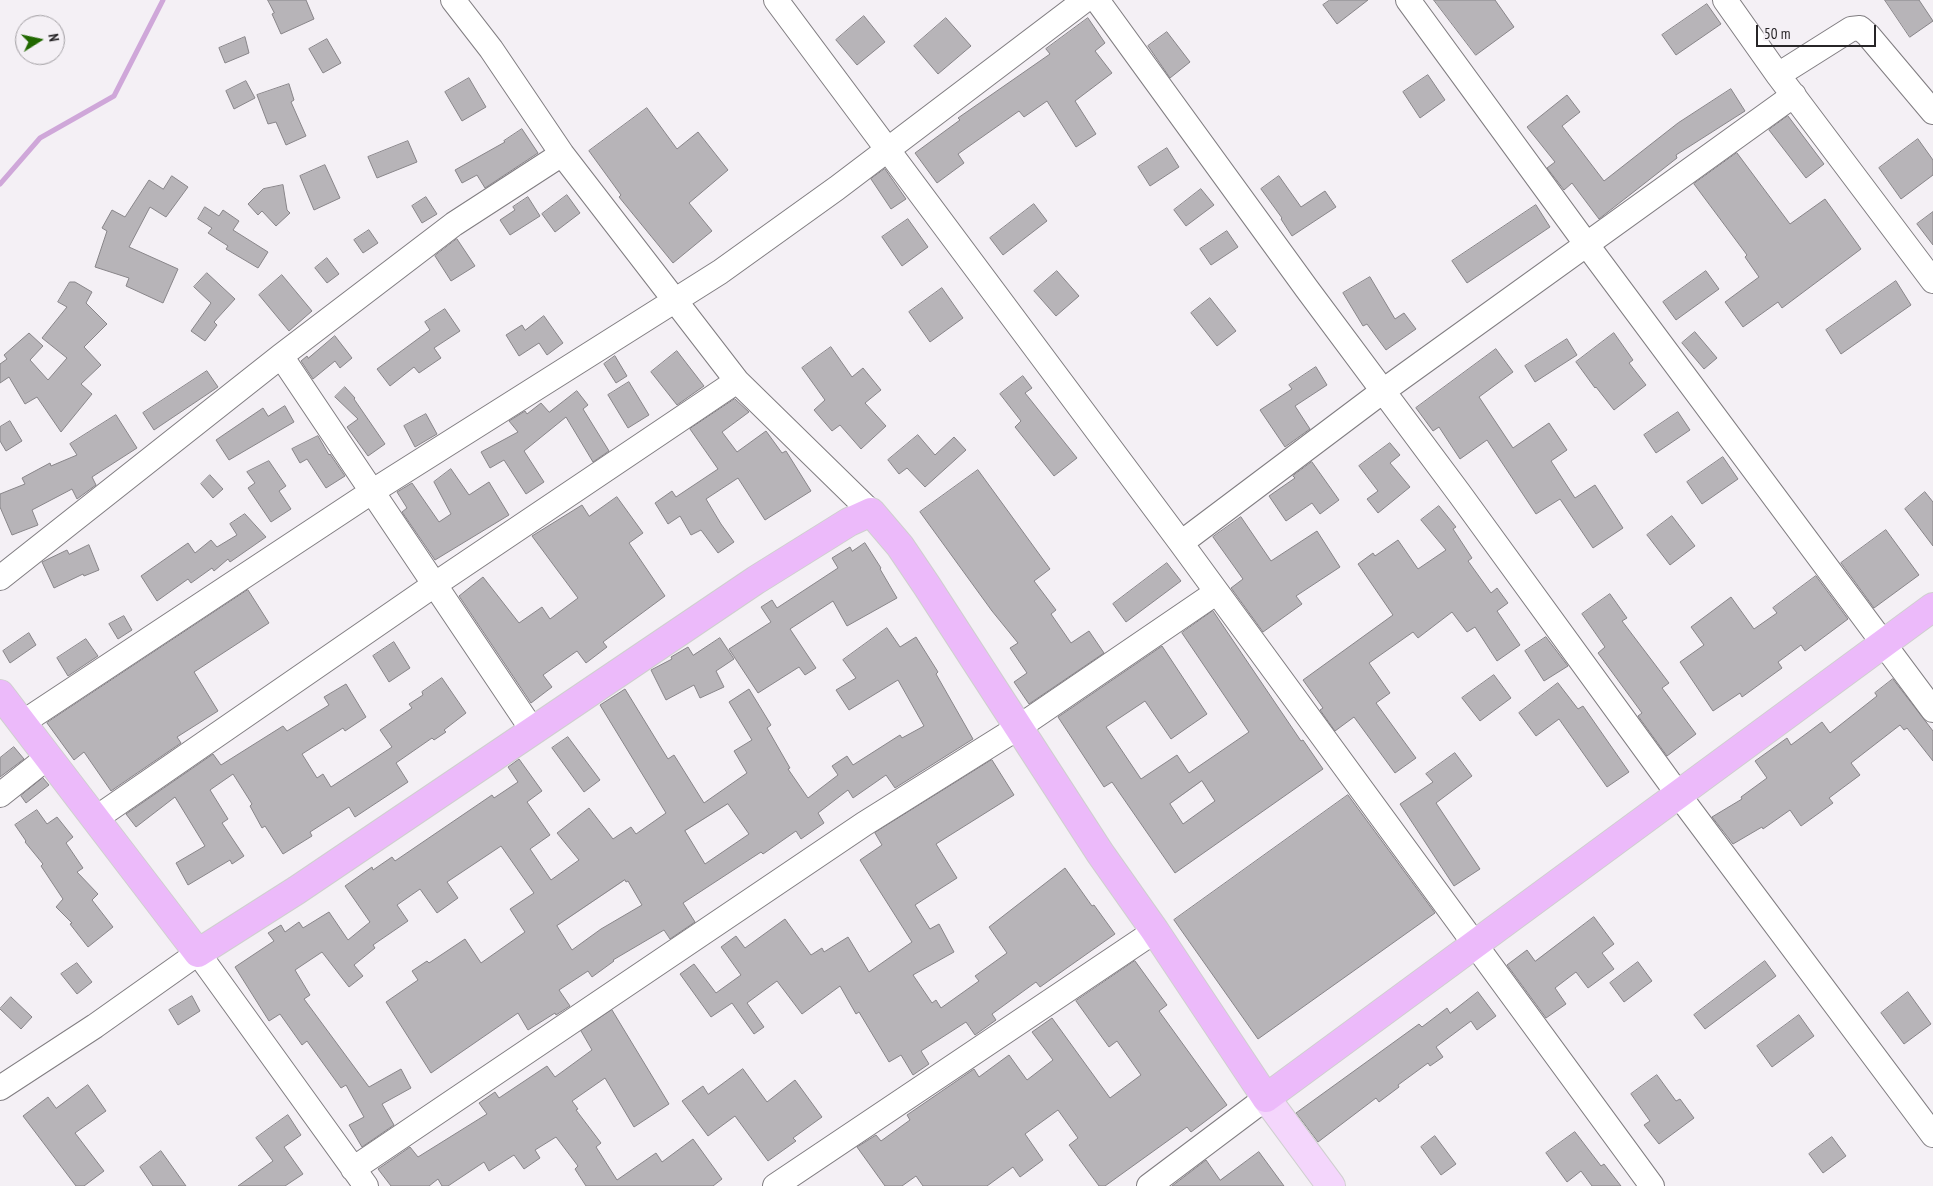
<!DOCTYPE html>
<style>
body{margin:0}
#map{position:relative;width:1933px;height:1186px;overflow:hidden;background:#f4f0f5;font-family:"PT Sans Narrow",sans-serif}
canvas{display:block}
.north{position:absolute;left:15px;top:15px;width:50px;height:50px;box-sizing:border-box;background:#f4f0f5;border:1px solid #a29fa3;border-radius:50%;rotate:80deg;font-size:14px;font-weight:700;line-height:20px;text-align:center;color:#272527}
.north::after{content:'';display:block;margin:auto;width:18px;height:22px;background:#216800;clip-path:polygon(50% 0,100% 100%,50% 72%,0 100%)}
.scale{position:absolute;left:1756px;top:25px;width:120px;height:22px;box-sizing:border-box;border:2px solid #272527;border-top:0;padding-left:6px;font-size:15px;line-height:18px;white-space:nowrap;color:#272527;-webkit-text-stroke:4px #f4f0f5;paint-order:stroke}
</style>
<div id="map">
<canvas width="1933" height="1186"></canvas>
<div class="north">N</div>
<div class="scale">50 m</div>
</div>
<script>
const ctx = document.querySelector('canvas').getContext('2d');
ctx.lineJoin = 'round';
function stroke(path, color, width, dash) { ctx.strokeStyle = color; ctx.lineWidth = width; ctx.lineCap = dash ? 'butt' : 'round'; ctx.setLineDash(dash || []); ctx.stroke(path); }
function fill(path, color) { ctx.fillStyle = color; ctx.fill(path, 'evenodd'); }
stroke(new Path2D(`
 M0,184L40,138L114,96L163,0`), '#cfa7d9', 5);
const building = new Path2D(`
 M268,0H306L314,19L281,34L272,14L274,13Z
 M1330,0H1368L1337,24L1323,5Z
 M1434,0H1495L1514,27L1476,55Z
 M1885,0H1919L1933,21L1910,37Z
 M1707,4L1721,24L1676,55L1662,35Z
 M864,16L885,42L857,65L836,40Z
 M946,18L971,46L938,74L914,46Z
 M1088,18L1105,43L1095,51L1112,73L1075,101L1096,134L1076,147L1047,101L1024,117L1019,111L958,154L964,163L937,183L915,153L960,120L958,118L1050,54L1046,49Z
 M1167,32L1190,62L1170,78L1148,46Z
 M245,37L249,53L225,63L219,48Z
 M327,39L341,63L323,73L309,49Z
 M1428,75L1445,100L1420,118L1403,92Z
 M469,78L486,107L462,121L445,92Z
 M246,81L255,98L234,109L226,91Z
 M289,84L294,100L291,102L306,136L286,145L276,122L268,124L257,95Z
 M1731,89L1745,111L1676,155L1677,158L1599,219L1572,183L1564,190L1547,168L1555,162L1527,127L1567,95L1580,112L1562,126L1604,181L1678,123Z
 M647,108L677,149L698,132L728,170L689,203L712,231L673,263L619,197L621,195L589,151Z
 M1788,116L1824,164L1806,178L1769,130Z
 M522,129L538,153L485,188L477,175L462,183L455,170L505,142L504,141Z
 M1918,139L1933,160V175L1901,199L1879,168Z
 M408,141L417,162L377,178L368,157Z
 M1167,148L1179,167L1150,186L1138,167Z
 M1737,153L1790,224L1825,199L1861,249L1782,308L1778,302L1743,327L1725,302L1759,277L1745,257L1747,255L1694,184Z
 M325,165L340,198L314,210L300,176Z
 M885,169L906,199L891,209L871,179Z
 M172,176L188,187L166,217L150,207L129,247L178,269L163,303L126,286L129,278L95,267L107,231L102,228L112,210L125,217L149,180L163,189Z
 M1279,176L1301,207L1325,191L1336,207L1292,236L1281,219L1282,218L1261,189Z
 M283,185L287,210L290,213L276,226L262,211L258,215L248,204L263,189Z
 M1201,189L1214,205L1186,226L1174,210Z
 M567,195L580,213L555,232L542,214Z
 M426,197L437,214L422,223L412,206Z
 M528,197L540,216L510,235L500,220L515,210L513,207Z
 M1034,204L1047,221L1003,255L990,238Z
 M1536,205L1550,227L1467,283L1452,261Z
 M205,207L219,216L223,210L239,221L233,230L268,252L258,268L226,249L228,246L208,233L212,228L198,219Z
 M1933,212V245L1917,224Z
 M908,219L928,247L902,266L882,237Z
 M369,230L378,243L363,253L354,240Z
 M1227,231L1238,247L1211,265L1200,249Z
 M457,239L475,266L451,281L435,256Z
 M327,258L339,274L327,283L315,268Z
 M1057,271L1079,296L1056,316L1034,291Z
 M1706,271L1719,289L1676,320L1663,302Z
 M207,273L235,299L214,322L217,325L205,341L191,331L211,303L194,287Z
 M282,275L312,311L289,331L259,295Z
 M1370,277L1395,319L1404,313L1416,329L1386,350L1367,324L1363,326L1343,293Z
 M1896,281L1911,305L1841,354L1826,330Z
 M70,282H75L92,292L86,303L107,324L84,347L101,365L81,384L92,394L61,432L37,397L25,404L9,377L0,383V364L7,359L4,355L29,333L43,346L30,360L48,380L67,358L42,338L67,307L58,302Z
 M942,288L963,318L930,342L909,312Z
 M1210,298L1236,331L1217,346L1191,313Z
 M445,309L460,331L434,348L441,358L419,373L414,367L390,386L377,369L430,330L425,322Z
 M544,316L563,343L547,355L539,343L519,356L506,335L522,325L525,330Z
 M1695,332L1717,358L1704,369L1682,343Z
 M1614,333L1633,360L1629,363L1646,385L1614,410L1596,387L1595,388L1576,362Z
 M335,336L352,358L340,368L335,361L313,379L301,361L307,356L308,358Z
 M1567,339L1577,355L1535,382L1525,366Z
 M831,347L852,377L863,368L881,390L865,403L886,426L861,449L840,425L832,431L814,410L825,400L802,368Z
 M1496,349L1513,372L1479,397L1513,448L1549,423L1567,450L1551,461L1575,498L1595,485L1623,528L1593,548L1560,499L1536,514L1487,440L1460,459L1439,427L1433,431L1416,408Z
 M677,351L704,386L677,405L651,372Z
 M615,356L627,376L616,383L604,364Z
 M1316,367L1327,385L1295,406L1310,429L1285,447L1260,410L1292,389L1289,385Z
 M207,371L218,387L154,430L143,413Z
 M1023,376L1032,388L1025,393L1077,458L1054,476L1015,427L1021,421L1000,394Z
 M629,382L649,415L628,428L608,395Z
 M345,387L355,398L354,399L385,444L368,456L347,427L358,419L335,397Z
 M577,391L588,405L583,409L609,451L593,462L566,417L524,451L544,482L526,494L504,460L490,468L481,452L518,432L509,421L525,411L527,414L541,403L549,412Z
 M735,399L749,412L722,432L737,452L766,431L782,453L786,451L811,491L765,520L738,478L706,499L721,524L734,542L718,553L701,530L691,535L680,516L668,524L655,503L672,491L676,497L718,469L690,429Z
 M285,406L294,422L229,460L216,440L263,408L268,416Z
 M1678,412L1690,430L1656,453L1644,435Z
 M426,414L437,434L415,447L404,426Z
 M116,415L137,448L92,477L96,485L77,499L72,489L32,510L38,525L12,535L0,507V494L25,484L22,478L50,463L51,466L77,455L70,444Z
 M10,421L22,441L6,451L0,441V427Z
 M918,435L935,455L954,437L966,450L925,487L907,468L899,474L888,460Z
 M318,436L329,455L330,454L345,476L326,488L307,459L300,463L292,449Z
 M1390,443L1400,455L1390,463L1410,487L1378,513L1367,499L1378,491L1359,466Z
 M1723,457L1738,479L1702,504L1687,482Z
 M269,461L286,486L279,491L291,509L271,522L248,488L255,483L247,472Z
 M1312,462L1339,500L1320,514L1312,503L1286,521L1269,496L1295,478L1293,476Z
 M451,469L469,495L489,482L509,515L435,560L402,512L407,508L397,492L412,483L439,522L451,514L434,482Z
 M978,470L1050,569L1034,581L1056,610L1051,614L1071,643L1089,631L1104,653L1029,704L1014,682L1027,673L1010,648L1018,643L992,611L920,512Z
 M210,475L223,489L213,498L201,484Z
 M1925,492L1933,502V546L1905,509Z
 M617,497L643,533L629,543L665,596L603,642L607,647L586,663L577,651L543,675L552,687L531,703L459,596L483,577L519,623L542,607L550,619L578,598L532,536L582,505L589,516Z
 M1439,506L1456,527L1453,529L1472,558L1468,561L1491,593L1497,588L1508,603L1497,611L1520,645L1497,661L1475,627L1467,632L1452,612L1418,638L1413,632L1369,663L1390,693L1376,703L1416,758L1395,773L1354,717L1335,731L1320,710L1323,708L1303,680L1393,615L1358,564L1373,553L1375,556L1398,540L1418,569L1446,550L1421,520Z
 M245,514L266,537L230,562L228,559L214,571L212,568L191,583L188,579L157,601L141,576L188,543L195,553L211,540L217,547L237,535L230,524Z
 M1672,516L1695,546L1670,565L1647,535Z
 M1241,517L1271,561L1317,531L1340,567L1296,596L1302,604L1263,632L1231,588L1243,579L1213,537Z
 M1886,530L1919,575L1874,608L1841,563Z
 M865,543L881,568L880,569L897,598L847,626L833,601L790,629L816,668L805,675L799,667L758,693L729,649L771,622L761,607L772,600L777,608L838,568L832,558L850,547L852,551Z
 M89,545L99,570L84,576L83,574L54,588L42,562L67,550L69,554Z
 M1167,563L1181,581L1126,622L1113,604Z
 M1816,576L1848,619L1805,651L1801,645L1778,662L1782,668L1742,697L1740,693L1713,711L1680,662L1704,645L1691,627L1731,597L1754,629L1777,613L1773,608Z
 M248,590L269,623L194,672L218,711L177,737L181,743L111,791L84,752L74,760L47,723Z
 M1610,594L1627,618L1622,621L1669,683L1662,688L1696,734L1667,756L1638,716L1642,713L1598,653L1605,647L1582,614Z
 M1213,611L1301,741L1303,740L1323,769L1175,873L1112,782L1104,787L1058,717L1162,646L1207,714L1171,739L1145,701L1106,727L1141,779L1177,755L1189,773L1249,732L1182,633ZM1202,781L1215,801L1183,824L1170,804Z
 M124,616L132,630L118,639L109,624Z
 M887,628L900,647L916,637L938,672L936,674L973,739L895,788L886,775L853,798L848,790L818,813L824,823L801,839L796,831L763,854L761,852L683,903L695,922L670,939L664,930L613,960L614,961L592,977L588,971L559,990L570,1006L556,1015L555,1013L528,1030L518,1013L431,1073L386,1002L418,980L412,971L427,961L429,963L465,939L481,963L525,932L510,909L534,893L501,846L447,882L458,898L437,913L420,889L397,905L408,921L373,945L375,948L354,965L363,976L349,987L322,952L295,970L310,995L304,999L369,1087L401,1069L411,1088L382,1104L394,1125L362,1147L349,1125L364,1117L346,1085L341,1088L307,1041L302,1045L280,1014L269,1021L235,967L274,941L268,933L281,925L285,932L299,922L303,928L329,912L348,940L370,922L345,886L372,867L373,870L392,857L395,861L492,795L494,798L518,782L508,767L519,759L542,791L527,802L550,835L530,849L551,880L579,860L557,833L589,808L613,839L631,827L636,834L666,813L600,705L625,689L668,759L674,755L704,803L747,773L734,751L752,740L729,702L749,689L771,725L767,728L790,768L788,769L808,798L838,775L832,766L847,756L853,765L900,735L902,738L924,726L898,680L849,710L836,690L856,678L843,660ZM728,804L749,834L705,864L685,831ZM625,880L626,882L628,881L642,905L601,929L572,950L557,926Z
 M29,633L36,645L10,663L3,651Z
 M1546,637L1568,666L1544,681L1525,651Z
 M720,638L734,659L716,671L724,687L700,698L694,685L666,700L651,670L672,659L671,657L688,647L693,655Z
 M86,639L98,656L68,676L57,658Z
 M394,642L410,668L389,682L373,656Z
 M1494,675L1511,698L1480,721L1462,698Z
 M442,678L466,713L444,730L446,732L434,740L432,738L396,763L408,782L355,817L349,807L310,832L312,836L283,854L265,826L262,828L250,806L252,804L233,774L210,790L228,819L222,823L244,856L232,864L230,860L188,885L176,863L205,846L175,797L136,827L126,814L213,754L221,765L283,726L287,731L329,705L324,697L346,684L366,717L345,731L343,728L302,754L317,778L323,774L331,787L392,747L380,730L412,708L409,704L423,695L422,692Z
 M1893,679L1933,731V761L1907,728L1904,730L1900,725L1851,763L1860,775L1829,798L1833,803L1801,826L1790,810L1763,829L1762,827L1733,844L1712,817L1742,799L1741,797L1767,778L1755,761L1787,738L1791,745L1822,722L1830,733L1877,696L1875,693Z
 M1558,683L1578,709L1583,706L1629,772L1607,787L1559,719L1536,736L1519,713Z
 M568,737L600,780L584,792L552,748Z
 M14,747L24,759L0,777V758Z
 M1455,753L1472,776L1436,803L1480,869L1454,886L1400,804L1433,782L1426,774Z
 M992,760L1014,795L936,844L957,878L915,905L930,929L939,924L954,952L913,975L932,1003L936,1000L941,1008L979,981L975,976L1007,953L989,927L1065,868L1092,906L1094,905L1115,934L1040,987L1036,982L992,1014L996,1020L975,1035L966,1022L921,1051L929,1064L913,1075L901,1055L889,1062L859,1012L856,1014L840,986L802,1014L777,981L747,1003L764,1027L754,1034L732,1003L711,1017L680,974L694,964L716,993L741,975L721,947L736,936L745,948L785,919L811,955L822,948L824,952L848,937L869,972L912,942L860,860L882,845L875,833Z
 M43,778L49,785L26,803L21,796Z
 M1348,795L1435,913L1258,1039L1174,920Z
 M37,810L47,824L57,817L73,837L66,843L83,868L77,872L98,894L92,900L113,927L88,947L70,924L72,923L56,907L63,899L41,866L43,864L25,842L26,841L15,825Z
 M1594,917L1614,944L1602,953L1614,969L1588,988L1576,972L1555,988L1566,1004L1546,1018L1507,965L1527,950L1535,961Z
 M1135,961L1167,1005L1159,1011L1227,1105L1191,1132L1187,1127L1105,1186H1099L1069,1145L1078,1138L1058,1110L1025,1134L1043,1160L1020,1177L1013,1167L987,1186H923L916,1176L902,1186H885L857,1147L876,1135L881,1141L910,1120L907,1115L974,1069L979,1077L1009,1055L1027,1080L1053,1060L1032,1032L1052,1018L1110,1098L1141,1075L1117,1041L1109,1047L1076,1001Z
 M1765,961L1776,976L1705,1029L1694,1015Z
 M1638,962L1652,981L1624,1002L1610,983Z
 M77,963L92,982L77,994L61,974Z
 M1478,992L1496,1016L1477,1030L1471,1021L1436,1047L1443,1057L1430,1066L1428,1063L1398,1085L1399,1087L1379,1102L1376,1098L1318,1142L1296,1113L1419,1024L1422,1027L1447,1008L1450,1013Z
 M1908,992L1931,1024L1904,1044L1881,1013Z
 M192,996L200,1011L178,1025L169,1010Z
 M11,997L32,1017L21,1029L0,1009Z
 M612,1010L669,1104L634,1127L605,1078L572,1101L578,1109L576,1110L601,1143L596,1147L617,1180L656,1153L662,1162L693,1139L722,1179L713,1186H586L575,1169L578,1166L556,1137L535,1150L540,1158L524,1169L514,1155L489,1171L484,1162L448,1186H442L438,1179L429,1186H391L378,1169L410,1147L418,1157L487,1114L479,1103L495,1092L499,1098L547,1066L555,1077L592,1050L581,1031Z
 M1799,1015L1814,1036L1772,1067L1757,1046Z
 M743,1069L767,1102L795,1080L822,1117L793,1138L796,1141L768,1161L735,1116L708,1136L682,1101L703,1086L708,1094Z
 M1657,1075L1676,1101L1680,1099L1694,1118L1659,1144L1644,1125L1650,1121L1631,1094Z
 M88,1085L106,1111L75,1133L104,1171L84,1186H76L23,1116L48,1097L56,1108Z
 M288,1115L301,1135L284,1147L303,1174L285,1186H238L273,1161L256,1138Z
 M1575,1132L1601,1166L1604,1164L1621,1186H1592L1581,1171L1567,1182L1546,1153Z
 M1435,1136L1456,1164L1441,1175L1421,1147Z
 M1832,1137L1846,1156L1823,1173L1809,1154Z
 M161,1151L186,1186H153L140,1167Z
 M1259,1152L1284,1186H1172L1206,1160L1220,1180Z`);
fill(building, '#b7b4b8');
stroke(building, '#888589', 1);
const minor = new Path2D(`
 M453,0L491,49L562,154L737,381L871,512
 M776,0L1181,543L1652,1186
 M1097,0L1307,289L1459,493L1678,794L1933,1135
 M1408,0L1587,245L1933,710
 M1725,0L1778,75L1933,281
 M1778,75L1851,29L1860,28L1868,35L1933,112
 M281,356L533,731
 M1181,543L1383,391L1794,95
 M0,578L281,356L454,224L562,154
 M22,723L373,491L720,272L837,188L1085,0
 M0,795L48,757
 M95,819L434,585L737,381
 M0,1088L95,1026L198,953L366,1186
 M353,1169L864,824L1019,727L1217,592
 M775,1186L1155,931
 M1149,1186L1266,1098`);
const major = new Path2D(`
 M1266,1098L1331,1186`);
const highway = new Path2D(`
 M0,694L198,953L297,890L756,580L849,522L871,512L900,546L927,586L1100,853L1155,931L1266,1098L1933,607`);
stroke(minor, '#807d81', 26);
stroke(major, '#cfcfcf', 30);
stroke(highway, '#cfcfcf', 30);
stroke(minor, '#fff', 24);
stroke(major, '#f4d6fc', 28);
stroke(highway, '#ecbafa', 28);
</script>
